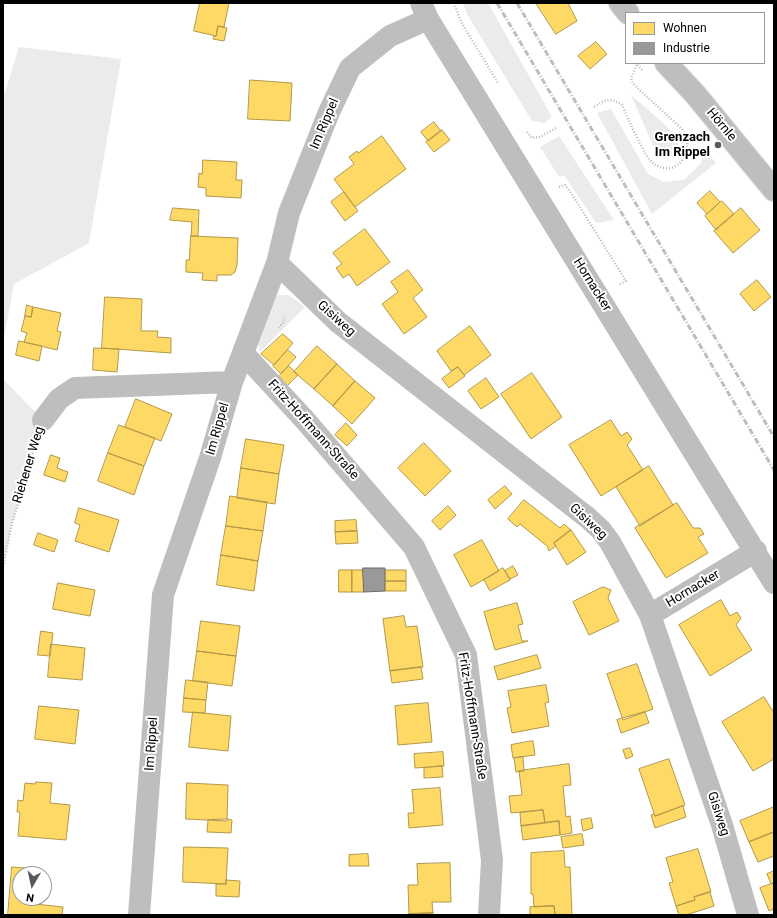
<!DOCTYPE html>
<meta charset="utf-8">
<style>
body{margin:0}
#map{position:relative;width:777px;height:918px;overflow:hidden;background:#fff;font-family:Roboto,sans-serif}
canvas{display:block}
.frame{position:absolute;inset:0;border:4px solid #000;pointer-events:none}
.legend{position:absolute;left:625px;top:12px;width:140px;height:52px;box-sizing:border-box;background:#fff;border:1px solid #999;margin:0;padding:5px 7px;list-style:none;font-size:12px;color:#000}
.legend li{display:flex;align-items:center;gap:8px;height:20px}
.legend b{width:20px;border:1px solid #999}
.north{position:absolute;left:12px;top:866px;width:40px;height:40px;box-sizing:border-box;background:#fff;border:1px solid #999;border-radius:50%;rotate:189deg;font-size:11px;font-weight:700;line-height:16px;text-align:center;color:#000}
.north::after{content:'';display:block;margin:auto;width:14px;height:18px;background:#595959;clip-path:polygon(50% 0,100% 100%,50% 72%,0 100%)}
</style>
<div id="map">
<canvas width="777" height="918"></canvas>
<div class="frame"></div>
<ul class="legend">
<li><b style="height:11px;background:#ffd966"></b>Wohnen</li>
<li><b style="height:11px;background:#999"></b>Industrie</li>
</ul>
<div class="north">N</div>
</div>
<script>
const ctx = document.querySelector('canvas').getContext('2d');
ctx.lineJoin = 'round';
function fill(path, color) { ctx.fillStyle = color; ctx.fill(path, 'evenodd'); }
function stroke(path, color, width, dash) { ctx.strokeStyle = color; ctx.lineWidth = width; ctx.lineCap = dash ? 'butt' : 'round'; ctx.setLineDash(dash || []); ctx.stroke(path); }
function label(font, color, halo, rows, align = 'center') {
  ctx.font = font + ' Roboto,sans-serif'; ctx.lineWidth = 4; ctx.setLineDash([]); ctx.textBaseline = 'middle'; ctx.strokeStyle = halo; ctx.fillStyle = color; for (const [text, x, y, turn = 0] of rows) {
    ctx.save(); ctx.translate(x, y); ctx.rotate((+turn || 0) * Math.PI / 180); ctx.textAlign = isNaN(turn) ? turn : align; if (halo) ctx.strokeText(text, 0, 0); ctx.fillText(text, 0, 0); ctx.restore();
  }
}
fill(new Path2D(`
 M463,3H488L552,117L544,123L532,121L467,14Z
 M19,47L121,59L89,243L14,284L3,343V99Z
 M631,95C641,104 673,129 677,140C684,157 665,163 655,150Z
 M611,109L648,174L664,182L684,180L701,163L702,146L716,163L652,214L597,113Z
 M559,136L614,220L596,223L564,175L559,177L540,147Z
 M278,295H289L305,307L260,352L257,340L272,300Z
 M3,379L43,420L11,528L3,567Z`), '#ebebeb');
const homes = new Path2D(`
 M200,3H229L224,27L218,26L216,36L194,31Z
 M536,3H568L577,21L556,34Z
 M218,26L227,28L224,41L213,39L214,36H216Z
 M596,42L607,54L590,69L578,56Z
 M250,80L292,83L290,121L248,119Z
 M434,122L441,131L428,141L421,132Z
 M442,130L450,140L434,152L426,142Z
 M382,136L406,169L355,207L334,179L354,164L349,157L357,151L358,153Z
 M203,160L237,162L236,180H242L241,198L206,196V188L198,187L199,173L202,174Z
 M710,191L720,202L707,214L697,203Z
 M344,192L358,211L345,221L331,202Z
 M722,201L734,214L716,230L705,216Z
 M173,208L199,210L198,236H191L192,222L170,220Z
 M741,208L760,230L733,253L714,231Z
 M365,229L390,262L357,286L349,274L343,278L336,268L342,264L333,253Z
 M191,236L238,238L237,265L235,272L231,275H217V281L202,280L203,273L186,272V260H189Z
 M408,270L423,290L413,298L427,317L404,334L382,304L398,292L391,282Z
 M757,280L771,297L754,311L740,294Z
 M105,297L142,299L141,331H158L157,337L171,338V353L102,348Z
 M27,305L33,307L31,317L25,316Z
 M33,307L61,313L57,331L61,332L57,350L24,342L27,333L21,331L25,316L31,317Z
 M470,326L491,355L464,375L458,367L451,371L437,351Z
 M283,334L293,343L274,365L261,354Z
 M19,341L42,346L39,361L16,355Z
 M317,346L337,364L314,389L294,372Z
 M94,348L119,349L117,372L93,370Z
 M288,350L296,357L281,374L273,366Z
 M337,364L355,381L333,406L314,389Z
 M289,366L298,375L287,386L279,376Z
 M458,367L465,376L449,388L442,379Z
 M532,373L562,417L531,439L501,394Z
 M486,378L499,397L481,409L468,391Z
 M355,381L375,398L352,424L333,406Z
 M136,399L172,414L161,441L125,427Z
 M611,420L621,436L627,432L632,439L627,445L643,470L601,496L569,445Z
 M346,423L357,435L347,446L335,435Z
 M119,425L155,438L144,466L108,453Z
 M246,439L284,445L279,474L241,468Z
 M424,443L451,471L425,496L398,468Z
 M108,453L144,466L134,495L98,481Z
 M51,455L60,458L57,468L68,472L65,482L44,475Z
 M649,466L673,505L640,526L616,487Z
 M241,468L279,474L275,504L237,498Z
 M505,486L512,494L495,509L488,500Z
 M230,496L267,502L263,531L226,526Z
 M524,500L560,528L564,524L571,530L554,543L556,546L549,551L547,546L520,524L517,527L508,519Z
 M677,503L693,528H700L704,534L698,537L708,553L666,578L635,528Z
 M448,506L456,515L440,530L432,521Z
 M79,508L119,520L109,552L75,541L80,525L75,523Z
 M356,520L357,531L335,532V521Z
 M226,526L263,531L258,561L221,555Z
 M571,530L586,552L567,565L554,543Z
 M357,531L358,543L336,544L335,532Z
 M38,533L58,540L54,552L34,545Z
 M482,540L499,571L471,587L454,555Z
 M221,555L258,561L254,591L217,585Z
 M513,566L518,575L510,579L505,571Z
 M503,568L510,580L490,591L484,580Z
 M339,570H352V592H339Z
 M352,570H363L364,592H352Z
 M385,570H406V581H385Z
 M385,581H406V591H385Z
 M58,583L95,590L90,616L53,609Z
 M603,587L611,590L608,598L619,621L589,635L573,602Z
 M721,600L730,616L737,612L741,618L736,625L752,650L710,676L679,625Z
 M517,603L523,624L518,625L522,641H528L495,650L484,612Z
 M404,616L406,627L417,626L423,667L390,671L383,619Z
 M201,621L240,626L236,656L197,651Z
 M41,631L53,633L50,656L38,655Z
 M51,644L85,648L82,680L48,677Z
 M197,651L236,656L232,686L193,681Z
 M537,655L541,668L498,680L494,667Z
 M637,664L653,709L623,720L607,674Z
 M421,667L423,679L392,683L390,671Z
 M186,680L208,682L206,700L184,698Z
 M546,685L549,702L545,703L549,726L512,733L507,708L511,707L508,691Z
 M764,697L774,713V759L753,771L722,722Z
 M184,698L206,700L205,713L183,712Z
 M428,703L432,742L398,745L395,706Z
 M39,706L79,710L75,744L35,739Z
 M193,712L231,716L228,751L189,747Z
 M645,712L649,723L621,733L617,720Z
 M533,741L535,755L513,758L511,745Z
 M630,748L633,756L626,759L623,750Z
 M443,752L444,766L415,768L414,754Z
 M523,757L524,771L516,772L514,758Z
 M669,759L685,805L655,816L639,769Z
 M569,764L571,785L563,786L566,817L570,816L572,833L560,835L559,821L545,823L543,810L511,813L509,796L522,795L519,771Z
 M442,766L443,777L424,778V768Z
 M36,782L52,783L50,803L70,805L66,840L18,836L20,812H17L18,800L23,801L25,783L35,784Z
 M187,783L228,785L227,821L186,819Z
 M440,788L443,825L409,828L408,813H414L412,790Z
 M683,806L686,817L655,828L651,815L654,814L655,816Z
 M774,807V832L749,842L740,821Z
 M543,810L545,823L521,826L520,813Z
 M591,818L593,828L583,831L581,820Z
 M227,819L232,820L231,833L207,832L208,820Z
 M559,821L560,835L523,840L521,826Z
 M774,832V856L758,862L749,842Z
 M582,834L584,845L563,848L561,837Z
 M184,847L228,848L226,884L183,882Z
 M698,849L711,892L694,897L695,900L676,906L669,883L673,882L666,858Z
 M564,851L565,867H570L572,915H555L554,906L534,907L533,894H531V853Z
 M368,854L369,866H349V855Z
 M450,863L451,902H432L433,913L409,914L408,885H418L417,864Z
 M12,867L38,869L37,874H20V898H35V904L63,907L62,915H8Z
 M774,871V883L771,884L767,874Z
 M226,880L240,881L239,897L216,896V884H226Z
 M774,883V909L769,911L760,888Z
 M710,892L714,906L686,915H679L676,906L695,900L694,897Z
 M554,906L555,915H530V907Z
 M433,913V915H409V914Z`);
fill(homes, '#ffd966');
stroke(homes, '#b29847', 1);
const industry = new Path2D(`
 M363,568H385V591L364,592Z`);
fill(industry, '#999');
stroke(industry, '#6b6b6b', 1);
const major = new Path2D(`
 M620,3L628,13
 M666,63L695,94L774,190`);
stroke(major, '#dbdbdb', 24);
stroke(new Path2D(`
 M454,3L461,22L498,83
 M594,107C605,100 611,97 622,105C628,118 644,157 654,164C677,179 697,151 682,129L633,84L631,78L637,64L643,71
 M527,132L532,138L540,137L556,128
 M559,187L565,185L573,196L626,281L618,285
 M279,328L283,323L284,317
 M3,567L11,528L36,442`), '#b9b9b9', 2.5, [1, 2]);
stroke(new Path2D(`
 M421,3L428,19L774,583
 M277,263L338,322L588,518L601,530L610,542L650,615L722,825L748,915
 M243,353L304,419L414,547L466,655L492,860L489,915
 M43,420L59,399L75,388L232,382
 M650,615L756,551
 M139,915L163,595L210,458L232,382L277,263L289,213L329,112L350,68L390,36L428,19`), '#bebebe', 22);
stroke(major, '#bebebe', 22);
stroke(new Path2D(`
 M497,3L774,470
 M517,3L774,437`), '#bebebe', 3, [6, 2, 1, 2]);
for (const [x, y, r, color] of [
 [718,145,4,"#595959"]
]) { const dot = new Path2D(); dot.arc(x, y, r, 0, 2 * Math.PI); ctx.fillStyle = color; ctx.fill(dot); stroke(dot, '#fff', 1.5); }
label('13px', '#000', '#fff', [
 ["Im Rippel",325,124,-67],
 ["Hörnle",721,125,50],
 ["Hornacker",592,285,58],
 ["Gisiweg",336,319,42],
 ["Im Rippel",218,429,-74],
 ["Fritz-Hoffmann-Straße",313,430,48],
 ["Riehener Weg",29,465,-73],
 ["Gisiweg",588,522,43],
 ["Hornacker",693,589,-31],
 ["Fritz-Hoffmann-Straße",472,716,81],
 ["Im Rippel",152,744,-86],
 ["Gisiweg",718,814,72]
]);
label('bold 13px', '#000', '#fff', [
 ["Grenzach",710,138],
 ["Im Rippel",710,153]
], 'right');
</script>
